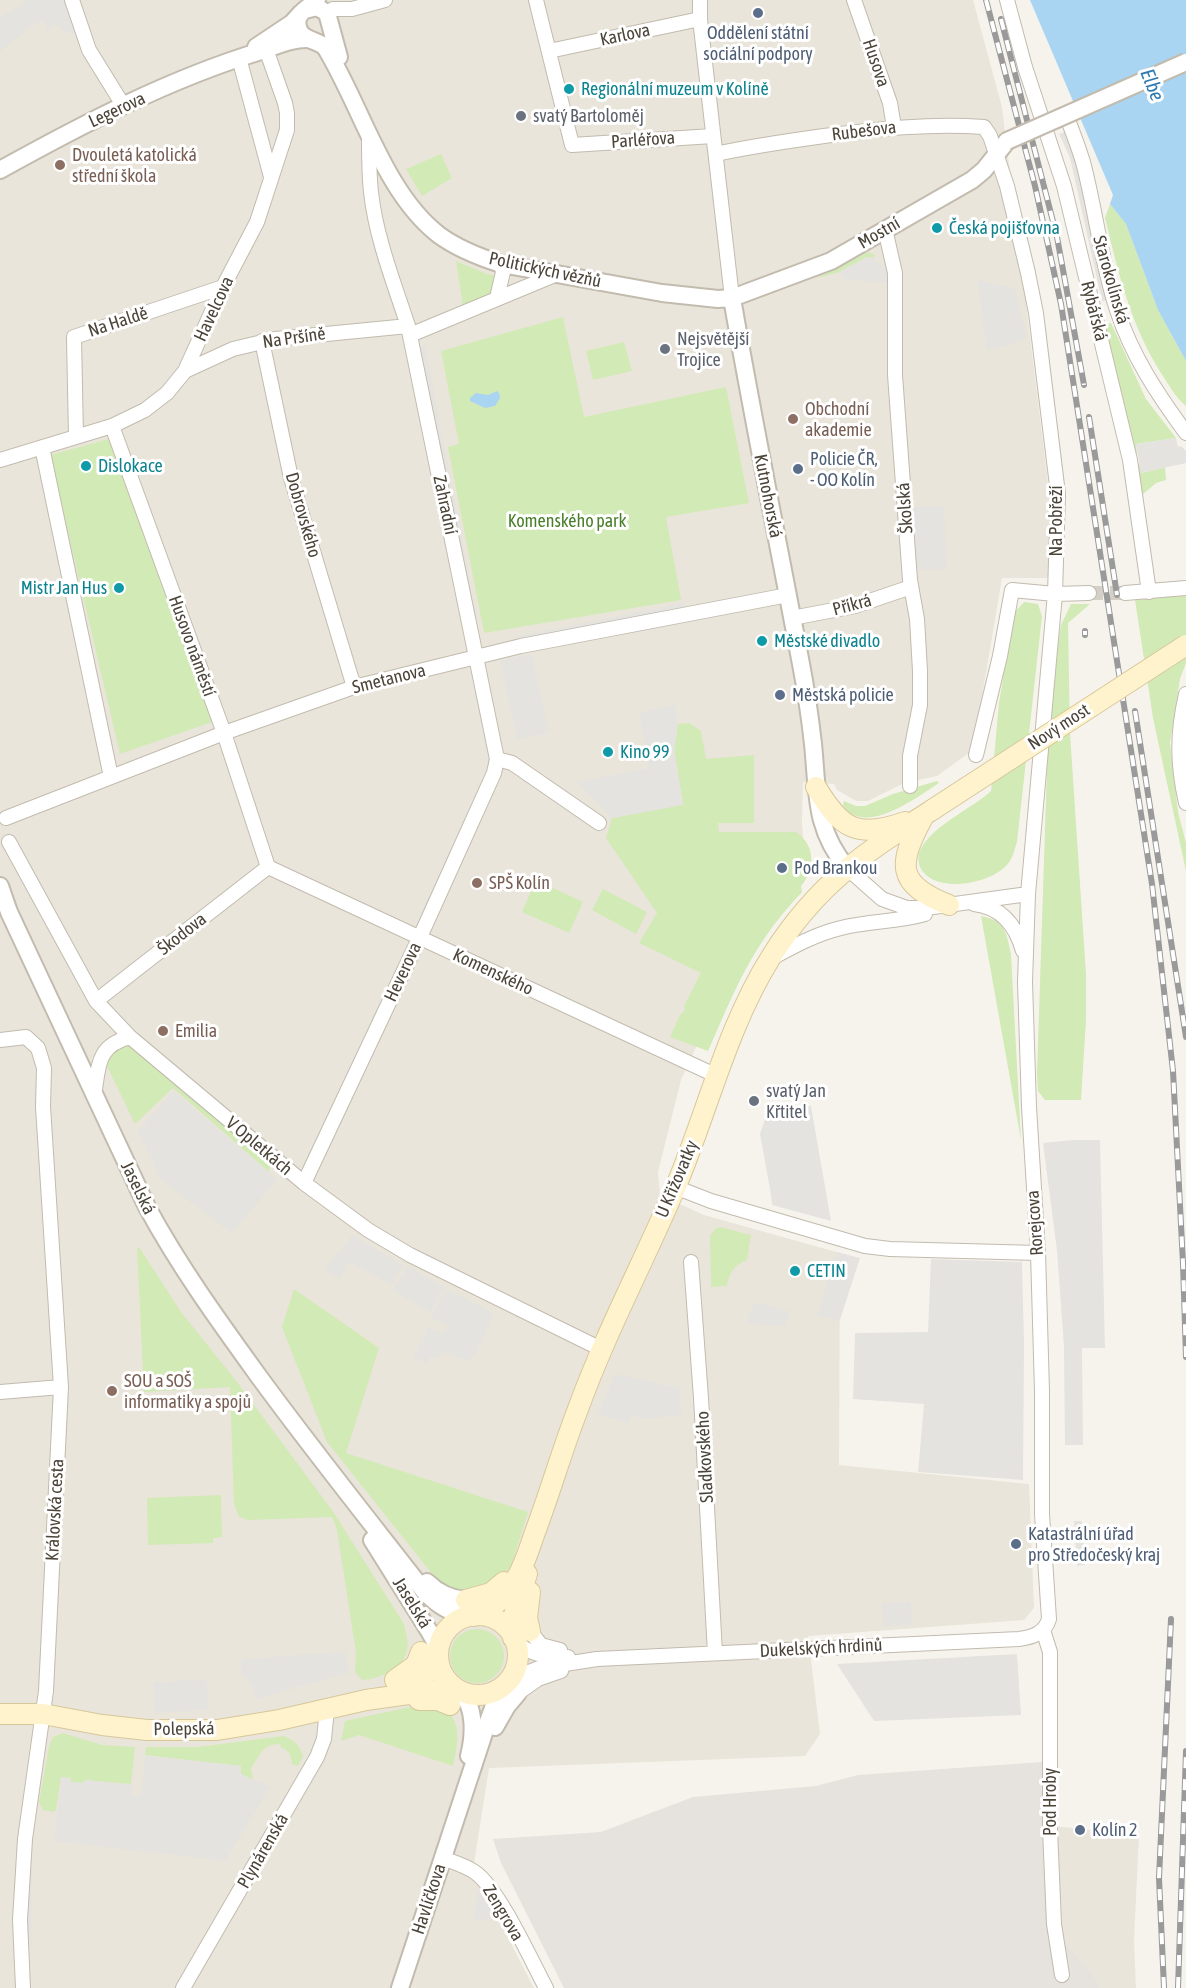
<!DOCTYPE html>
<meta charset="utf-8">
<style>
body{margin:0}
canvas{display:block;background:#f6f3ec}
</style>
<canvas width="1186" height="1988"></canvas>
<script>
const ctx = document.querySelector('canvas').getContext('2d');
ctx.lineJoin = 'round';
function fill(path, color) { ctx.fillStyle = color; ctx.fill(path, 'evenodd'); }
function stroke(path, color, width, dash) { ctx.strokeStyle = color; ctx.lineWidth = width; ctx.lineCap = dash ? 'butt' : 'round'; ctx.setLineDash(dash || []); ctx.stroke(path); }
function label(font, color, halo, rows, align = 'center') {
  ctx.font = font + ' "Asap Condensed",sans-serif'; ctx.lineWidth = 6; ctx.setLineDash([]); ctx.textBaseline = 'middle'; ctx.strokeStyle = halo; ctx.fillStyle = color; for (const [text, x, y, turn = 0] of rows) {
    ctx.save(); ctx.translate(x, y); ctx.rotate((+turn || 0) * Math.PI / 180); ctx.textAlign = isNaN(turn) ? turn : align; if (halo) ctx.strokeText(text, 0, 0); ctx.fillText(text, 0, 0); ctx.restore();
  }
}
fill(new Path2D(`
 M0,0H973L1002,107L1050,500L1051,578H1002L973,750L937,776L904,783L868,801H856L837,790L834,784L803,782L802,823L806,872L730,973L681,1080L658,1172L660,1195L704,1215L840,1253L839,1465L1029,1484L1034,1608L1024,1620L808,1636L820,1734L805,1756L489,1768L473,1870L534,1988H0Z
 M1044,1825L1139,1835L1134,1940L1136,1988H1101L1092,1973L1047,1922Z`), '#eae5da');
fill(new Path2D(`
 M1042,1762L1047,1922L1092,1973L1101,1988H564L501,1863L493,1839L601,1832L693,1797L816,1786L858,1775Z`), '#e6e2dd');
fill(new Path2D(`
 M441,154L452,178L422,196L406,169Z
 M1110,204L1126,224L1158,310L1186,361V406C1175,397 1169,385 1161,373C1131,326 1118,272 1105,218Z
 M868,252L875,255L873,258L867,257L839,272L815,279Z
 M456,261L487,274L497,276L494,293L463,307Z
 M563,317L584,417L726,387L749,503L666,517L681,600L484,633L448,447L459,444L441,351Z
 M1111,323L1146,399L1176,438L1136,444L1137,453L1132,450L1105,324Z
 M624,342L632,371L593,380L586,351Z
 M109,439L212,722L120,754L50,455Z
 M1139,463L1142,473L1165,467L1166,480L1156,483L1142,495L1137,465Z
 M1186,595V663L1180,679L1170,743L1178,812L1186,843V871L1153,718L1135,600Z
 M1024,602L1038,604L1042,616L1017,842C1015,847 1014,854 1011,859C999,884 933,896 920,867C917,859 918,852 923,845C940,821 970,810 991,791L999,703L1014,613Z
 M1071,604H1090L1068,623L1070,733L1086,974V1020L1081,1100H1045L1038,1091L1037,1074L1049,708L1061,625Z
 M689,723L701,731L706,759L754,755V823H718L719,832H796C816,845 815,870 801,886L802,892C788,907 775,922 764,939C740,974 725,1013 708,1051L670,1037L679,1017L685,1010L684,1006L701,973L639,943L657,913L606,838L612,818L683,804L674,750L678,724Z
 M937,781L939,783C917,797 864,838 843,805L844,801L856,806H865L893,794Z
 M536,880L583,902L569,933L522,912Z
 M603,889L647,912L636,934L592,910Z
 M981,916C1006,921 1006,932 1011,954L1021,1140Z
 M120,1045H132L270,1164L269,1172L173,1088L135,1124L106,1064L112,1049Z
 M720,1227L751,1235L747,1260C734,1265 729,1273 727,1286L711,1287L710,1236L715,1229Z
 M139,1247L181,1312L237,1382L334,1513L404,1624C406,1634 410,1644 406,1654C401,1669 377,1680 362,1680L355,1672L356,1653L337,1530L332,1517L248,1520L239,1517L234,1504L230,1387L144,1392L137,1249Z
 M294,1289L379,1348L346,1453L528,1512L511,1566L488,1591L469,1596L441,1585L327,1442L282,1327Z
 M221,1495L222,1537L213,1538V1543L148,1545L147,1498Z
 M450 1656a27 27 0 1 1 54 0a27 27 0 1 1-54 0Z
 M424,1704C430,1705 438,1706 443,1709C464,1721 457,1747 453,1766L359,1735L341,1741L345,1721Z
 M63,1733L102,1745L135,1747L131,1784L85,1780L84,1783L71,1782V1778L61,1777L56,1809L54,1812L43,1810L39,1803L49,1746L53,1737Z
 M284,1736C294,1740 301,1746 303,1757L298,1766L292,1764C291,1755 289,1750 280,1747L281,1744C262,1743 260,1756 251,1768L253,1780L241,1774V1766L145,1755L146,1747H198Z`), '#d2eab5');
fill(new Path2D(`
 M26,0H66L77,34L66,32L55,24L48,31L43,21L35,24L0,51V17L26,2Z
 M1067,131L1078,156L1111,301H1102L1070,158L1059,134Z
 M867,257L873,258L889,273V283L844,279L839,272Z
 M977,280L1015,289L1027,339L987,351Z
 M1040,317H1044L1066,493H1061Z
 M425,346L476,614L471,615L417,348Z
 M1176,438L1178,447L1181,446L1186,451V463L1141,473L1136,444Z
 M944,506L947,569L911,570L909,507Z
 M767,599L768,606L656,629L580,642L579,636L521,646L519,636L683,603L686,614Z
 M532,654L549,733L517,740L500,660Z
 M474,674L494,765L425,922L419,918L489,765L471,675Z
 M675,704L678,724L674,750L683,805L612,818L576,782L649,768L639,713Z
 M173,1091L277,1180L232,1233L161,1180L138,1131Z
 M811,1106L831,1221L772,1205L771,1195L760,1134L767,1113Z
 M1073,1140H1100L1105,1348H1082L1083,1445H1065L1064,1347L1057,1251L1043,1143Z
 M353,1235L404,1266L391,1285L349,1262L340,1279L324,1269Z
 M837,1252L860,1258L840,1320L817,1316Z
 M931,1259L1022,1262L1024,1343L1023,1480L918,1472L924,1404L853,1399L855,1333L928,1332Z
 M408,1266L444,1287L431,1313L393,1290Z
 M445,1289L494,1313L475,1355L472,1354L469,1362L444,1352L437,1359L431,1356L426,1363L413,1357L428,1327L444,1334L448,1325L431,1318Z
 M754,1302L790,1311L785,1326L746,1324Z
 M615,1374L680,1388L681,1415L641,1419L632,1415L629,1424L598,1414Z
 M1074,1521H1082L1085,1565L1077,1566Z
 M911,1601L912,1625L883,1626L882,1603Z
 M345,1652L349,1673L256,1699L251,1683L241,1674V1659Z
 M1017,1654L1021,1715L874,1721L837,1664Z
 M207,1679L209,1710L155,1713L153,1682Z
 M145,1756L241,1766V1774L270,1787L225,1861L54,1841L61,1777L71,1779V1782L84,1783L85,1780L133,1785L132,1795L140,1794L142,1792Z
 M28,1866L32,1870L31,1946L26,1950Z
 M478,1888L487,1896L501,1920L498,1918L474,1920Z`), '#e5e3e0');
fill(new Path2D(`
 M1030,0H1186V361L1158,310L1126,224L1110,204L1113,195Z
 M497,391L499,393L500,398L495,406L485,408L470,401V398L476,393L488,395Z`), '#a9d4f2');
stroke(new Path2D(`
 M1089,593H1125`), '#d4d0c8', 14, [14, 7]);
const minor = new Path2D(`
 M72,0L89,50L123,105
 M536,0L572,145L713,136
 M700,0V19L732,298
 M854,0L890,103L894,127
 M1007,0L1025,67L1064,186L1130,460L1149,592
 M333,9H352L385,0
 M549,51L700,19
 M239,58L271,177
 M1066,115C1072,130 1078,146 1083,162C1096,211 1101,262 1117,310C1132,356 1158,395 1186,433
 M885,229L895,273V375L910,580L917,619L920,671V705L910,756V786
 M497,298L503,272L501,264
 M410,335L557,274
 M262,341L291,478L354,687
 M185,371L233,349L275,339L408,326
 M112,426L224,733L268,867
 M76,437L74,337L223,287
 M42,447L111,777
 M0,460L112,426L145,410L167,393L185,371L223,287L257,222L287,130V113L285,103L266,49
 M1125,593L1186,588
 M792,618L855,606L911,587
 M1186,694C1177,734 1177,763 1186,803
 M976,755L1000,656L1012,590L1055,594L1089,593
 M497,759L512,763L599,823
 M6,818L224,733L354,687L521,646L788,595
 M9,842L96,1001L130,1037L304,1183L368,1230L410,1255L601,1349
 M268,867L717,1076
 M847,868L882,899L907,908H926L1028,894
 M974,904C1001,907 1016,925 1023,951
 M772,958C794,946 816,934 841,928C869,921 897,922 925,914
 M96,1001L268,867
 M0,1040L26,1037L38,1048L44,1068L43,1107L61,1387L46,1691L25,1839L20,1920L23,1988
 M94,1096C99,1066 96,1046 130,1037
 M304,1183L425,926L494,773L497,759L408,326C394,283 376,238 371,192C369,174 369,155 369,137
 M675,1187L711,1201L865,1246L890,1249L1038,1253
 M691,1262L701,1398L715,1653
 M0,1392L61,1387
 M1043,1630L1050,1652V1829L1054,1924L1062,1975
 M530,1631L541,1645L560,1650
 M513,1638C527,1656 547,1656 568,1657
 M510,1680L539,1668L597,1659L1019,1639C1033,1637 1045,1633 1049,1619L1042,1514V1391L1038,1253L1029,1107L1025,982L1028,894L1055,594L1058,494L1036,313L1028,273L1007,186L990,136L984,127C930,123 877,129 824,136C788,141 752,146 716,154
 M518,1693L538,1679L561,1671
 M442,1858C453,1862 467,1866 476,1873C500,1891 531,1960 546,1988
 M183,1988L317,1757L324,1739L327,1709`);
const tertiary = new Path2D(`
 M317,0C309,8 294,13 298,27C299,32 303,36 307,38C314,42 320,42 325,47C361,105 384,193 439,235C458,249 479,257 501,264L662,293L718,299L732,298L831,261L972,180L984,170L1007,141
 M305,10L317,7L327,13L339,57
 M256,47L292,23L301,13
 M0,170C83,124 169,79 261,51C276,46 293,38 309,39
 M732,298C753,420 778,542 801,664C806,690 810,717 813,744C818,793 814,828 847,868
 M0,886L9,912L38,974L147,1207C179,1266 218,1320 257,1374C311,1448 368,1519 424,1591C438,1606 452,1615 474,1616
 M372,1540L429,1631L437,1645L438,1653
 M427,1582C438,1593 451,1599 466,1600
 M460,1691C476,1707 474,1736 469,1756
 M495,1727L507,1706L518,1693
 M400,1988L486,1727L496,1700L510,1680`);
const secondary = new Path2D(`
 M816,787C841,829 857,839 905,822
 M923,817C898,864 895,884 949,905
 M530,1592L527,1618L530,1631
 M466,1600L491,1593L504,1582
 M438 1655a40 40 0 1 1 80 0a40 40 0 1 1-80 0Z
 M474,1616C492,1609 507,1596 516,1579C524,1566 529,1550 534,1535C550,1493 562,1450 578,1409C606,1332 644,1261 676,1186C708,1110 727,1027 771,957C791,925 817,894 846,870C872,847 903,829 932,810
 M513,1638L512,1621L527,1574
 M395,1680L416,1665L421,1652
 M397,1688C416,1681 434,1674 438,1653
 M419,1700H438L450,1705
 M0,1714H43L102,1725L147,1730H217L279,1720L366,1700L444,1689L460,1691`);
stroke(minor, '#c2bbae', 16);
stroke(tertiary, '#c2bbae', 20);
stroke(secondary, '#d6c79b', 22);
stroke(minor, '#fff', 14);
stroke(tertiary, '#fff', 16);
stroke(secondary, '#fff3cd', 20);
const rail = new Path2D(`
 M986,0L1035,186L1061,304L1152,884L1173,1071L1183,1263L1186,1357
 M1001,19L1057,237L1084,385
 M1089,417L1117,595
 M1085,631V635
 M1135,711L1186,1037
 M1164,1988L1159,1878L1171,1619
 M1178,1988L1186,1751`);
stroke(rail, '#9a9a9a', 6);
stroke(rail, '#fff', 4, [11]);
const tertiaryBridge = new Path2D(`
 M1007,141L1186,62`);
const secondaryBridge = new Path2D(`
 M932,810L1186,645`);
stroke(tertiaryBridge, '#c2bbae', 20, []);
stroke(secondaryBridge, '#d6c79b', 22, []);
stroke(tertiaryBridge, '#fff', 16);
stroke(secondaryBridge, '#fff3cd', 20);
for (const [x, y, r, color] of [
 [758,13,6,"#5c6f8a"],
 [569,89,6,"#0f9aa8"],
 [521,116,6,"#6b7280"],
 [60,165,6,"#8d6e63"],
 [937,228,6,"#0f9aa8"],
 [665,349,6,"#6b7280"],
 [793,419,6,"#8d6e63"],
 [86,466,6,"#0f9aa8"],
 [798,469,6,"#5c6f8a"],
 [119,588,6,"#0f9aa8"],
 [762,641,6,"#0f9aa8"],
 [780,695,6,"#5c6f8a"],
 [608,752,6,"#0f9aa8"],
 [782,868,6,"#5c6f8a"],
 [477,883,6,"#8d6e63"],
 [163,1031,6,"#8d6e63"],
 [754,1101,6,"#6b7280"],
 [795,1271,6,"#0f9aa8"],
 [112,1391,6,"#8d6e63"],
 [1016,1544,6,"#5c6f8a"],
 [1080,1830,6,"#5c6f8a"]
]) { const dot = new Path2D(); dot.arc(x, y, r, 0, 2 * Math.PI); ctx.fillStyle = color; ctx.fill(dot); stroke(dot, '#fff', 2); }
label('18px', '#4e5e75', '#fff', [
 ["Oddělení státní",758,33,"center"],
 ["sociální podpory",758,54,"center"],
 ["Policie ČR,",810,459],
 ["- OO Kolín",810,480],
 ["Městská policie",792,695],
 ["Pod Brankou",794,868],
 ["Katastrální úřad",1028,1534],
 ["pro Středočeský kraj",1028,1555],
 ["Kolín 2",1092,1830]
], 'left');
label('18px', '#4b4439', '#fff', [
 ["Karlova",625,35,-12],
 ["Husova",876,63,71],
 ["Legerova",117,110,-25],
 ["Rubešova",864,131,-7],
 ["Parléřova",643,140,-4],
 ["Mostní",879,233,-30],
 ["Politických vězňů",545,270,12],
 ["Starokolínská",1111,280,74],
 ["Havelcova",214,309,-65],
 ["Rybářská",1094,311,76],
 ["Na Haldě",118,322,-18],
 ["Na Pršíně",294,338,-8],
 ["Kutnohorská",768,496,79],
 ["Zahradní",445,505,78],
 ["Školská",905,508,-94],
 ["Dobrovského",303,515,74],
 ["Na Pobřeží",1056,521,-90],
 ["Příkrá",852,605,-15],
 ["Husovo náměstí",192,646,70],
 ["Smetanova",389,679,-14],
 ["Nový most",1059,727,-33],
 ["Škodova",182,934,-38],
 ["Heverova",403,972,-65],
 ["Komenského",493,972,25],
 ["V Opletkách",259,1146,40],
 ["U Křižovatky",677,1179,-67],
 ["Jaselská",138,1188,64],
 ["Rorejcova",1035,1223,-94],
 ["Sladkovského",705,1457,-93],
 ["Královská cesta",55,1510,-87],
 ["Jaselská",412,1603,58],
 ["Dukelských hrdinů",821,1648,-3],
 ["Polepská",184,1729,-1],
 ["Pod Hroby",1050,1802,-90],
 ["Plynárenská",263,1851,-60],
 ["Havlíčkova",429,1899,-72],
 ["Zengrova",503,1913,59]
]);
label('18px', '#0d838f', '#fff', [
 ["Regionální muzeum v Kolíně",581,89],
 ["Česká pojišťovna",949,228],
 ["Dislokace",98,466],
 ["Mistr Jan Hus",107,588,"right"],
 ["Městské divadlo",774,641],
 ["Kino 99",620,752],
 ["CETIN",807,1271]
], 'left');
label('18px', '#5b616d', '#fff', [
 ["svatý Bartoloměj",533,116],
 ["Nejsvětější",677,339],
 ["Trojice",677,360],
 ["svatý Jan",766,1091],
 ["Křtitel",766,1112]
], 'left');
label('18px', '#785e54', '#fff', [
 ["Dvouletá katolická",72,155],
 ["střední škola",72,176],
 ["Obchodní",805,409],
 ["akademie",805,430],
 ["SPŠ Kolín",489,883],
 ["Emilia",175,1031],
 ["SOU a SOŠ",124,1381],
 ["informatiky a spojů",124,1402]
], 'left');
label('18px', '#4a7f2a', '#fff', [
 ["Komenského park",567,521]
]);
label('italic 20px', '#2e7ab2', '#fff', [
 ["Elbe",1152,85,68]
]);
</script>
